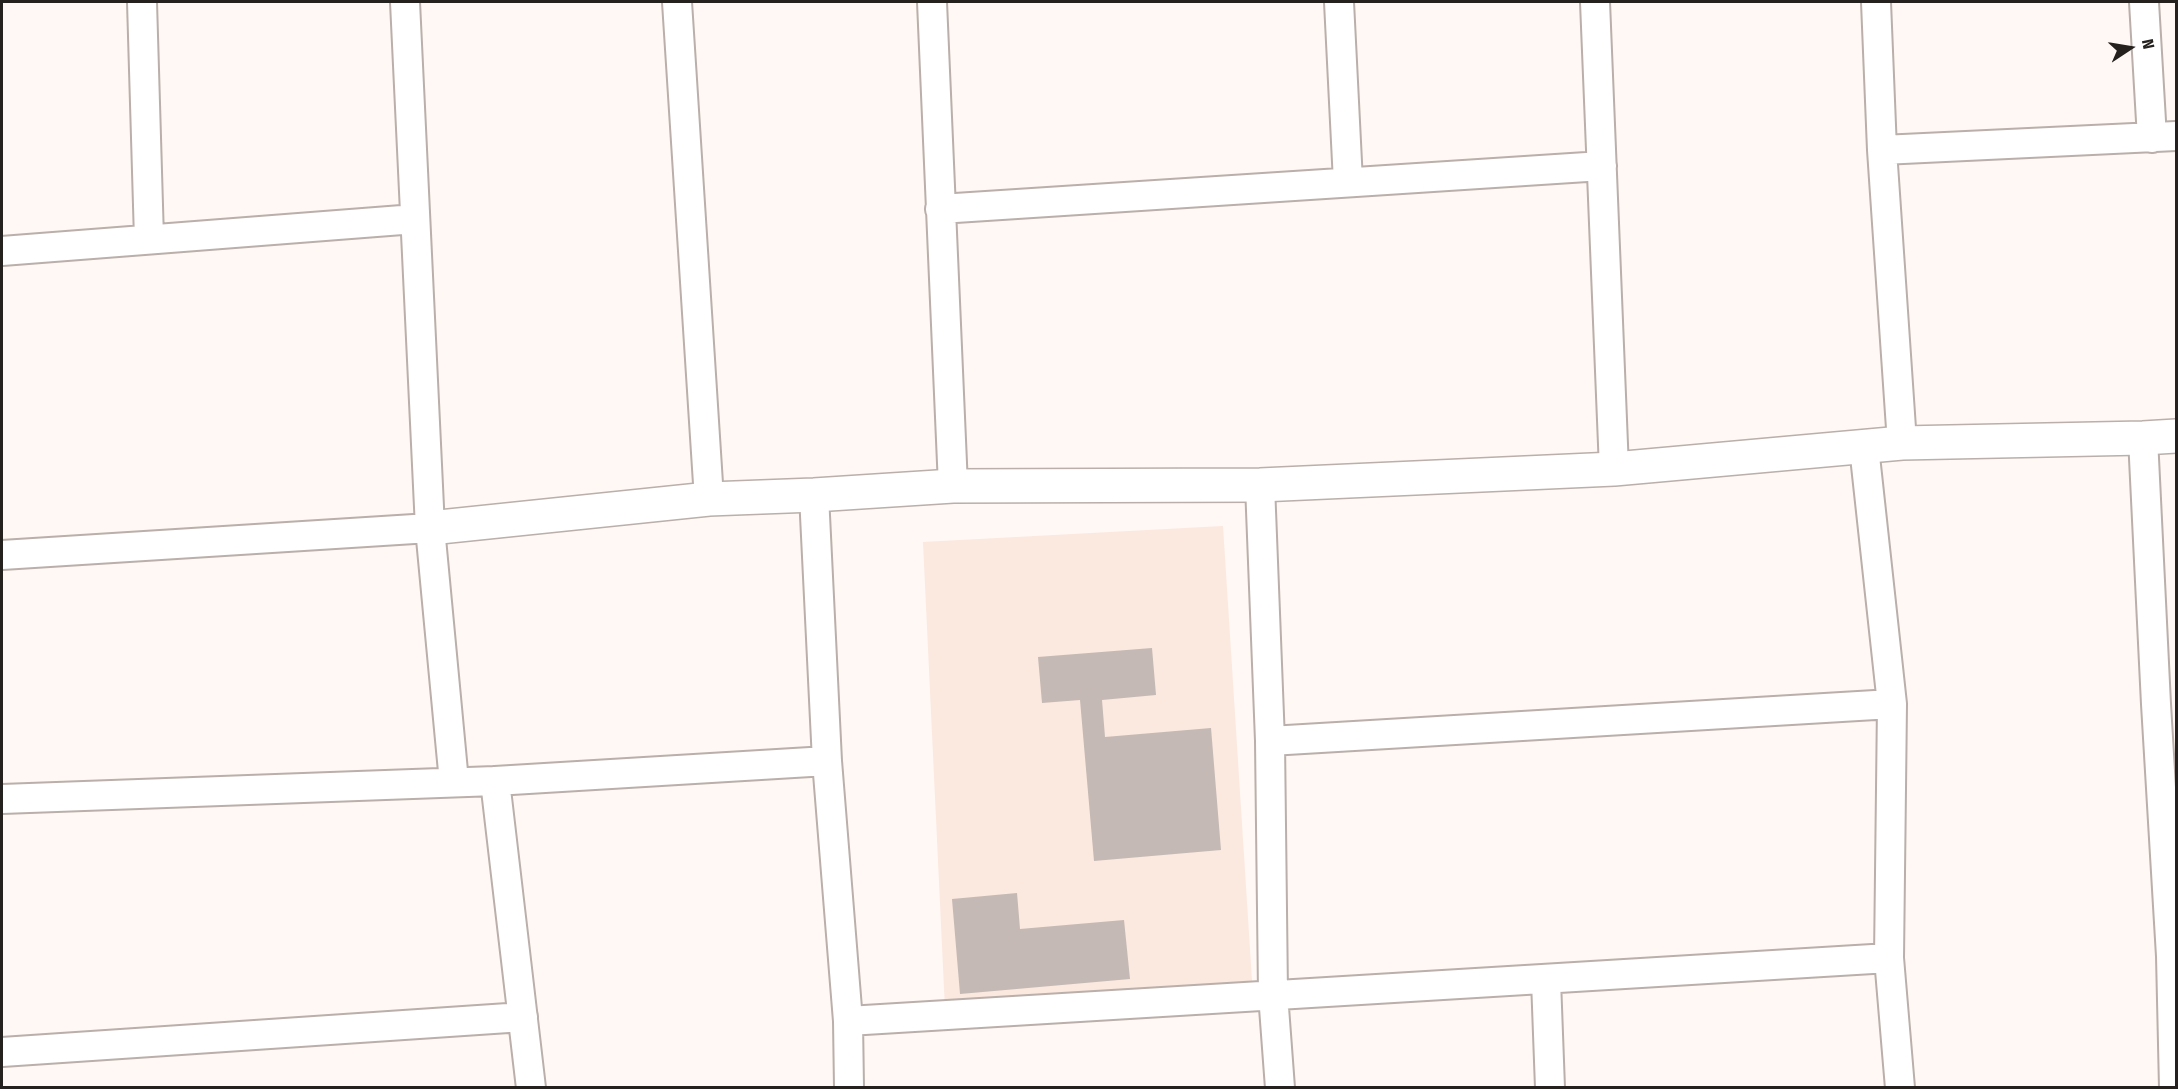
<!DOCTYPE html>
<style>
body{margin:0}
#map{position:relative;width:2178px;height:1089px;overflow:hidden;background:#fff8f4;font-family:"Fira Sans Condensed",sans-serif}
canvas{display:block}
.frame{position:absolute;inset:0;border:3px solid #25211f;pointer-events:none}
.north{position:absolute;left:2100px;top:18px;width:60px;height:60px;-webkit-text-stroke:4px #fff;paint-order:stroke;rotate:78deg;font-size:16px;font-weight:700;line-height:24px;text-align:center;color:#25211f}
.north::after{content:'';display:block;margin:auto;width:21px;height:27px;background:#25211f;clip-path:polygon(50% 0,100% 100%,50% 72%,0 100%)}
</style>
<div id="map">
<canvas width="2178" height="1089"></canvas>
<div class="frame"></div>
<div class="north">N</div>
</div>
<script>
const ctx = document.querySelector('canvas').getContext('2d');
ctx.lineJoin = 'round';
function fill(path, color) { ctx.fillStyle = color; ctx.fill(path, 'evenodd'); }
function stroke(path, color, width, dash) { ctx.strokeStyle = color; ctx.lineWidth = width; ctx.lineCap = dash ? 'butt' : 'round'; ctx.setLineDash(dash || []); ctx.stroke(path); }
fill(new Path2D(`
 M1223,526L1252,981L945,1009L923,542Z`), '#fbe8df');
fill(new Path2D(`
 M1152,648L1156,695L1102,700L1105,737L1211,728L1221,850L1094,861L1080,700L1042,703L1038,657Z
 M1017,893L1020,929L1124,920L1130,979L960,994L952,899Z`), '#c4b9b4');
const minor = new Path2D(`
 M142,2L149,239
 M405,2L430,528L454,782
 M677,2L709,499
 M932,2L953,486
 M1339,2L1348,182
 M1595,2L1614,469
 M1876,2L1882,150L1902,443
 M2144,2L2152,138
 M1882,150L2176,136
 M940,209L1602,166
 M2,251L415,219
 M2143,438L2156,704L2171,956L2174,1088
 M1864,447L1892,704L1889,958L1900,1088
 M1260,485L1270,741L1273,994L1280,1088
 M814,495L827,761L848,1021L849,1088
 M2,555L430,528
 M1270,741L1892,704
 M495,781L531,1088
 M2,799L495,781L827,761
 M1546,980L1550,1088
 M848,1021L1889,958
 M2,1052L523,1017`);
const tertiary = new Path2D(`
 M430,528L709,499L814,495L953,486L1260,485L1614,469L1902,443L2143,438L2176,436`);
stroke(minor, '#baafaa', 32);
stroke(tertiary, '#baafaa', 36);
stroke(minor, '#fff', 28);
stroke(tertiary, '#fff', 33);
</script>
